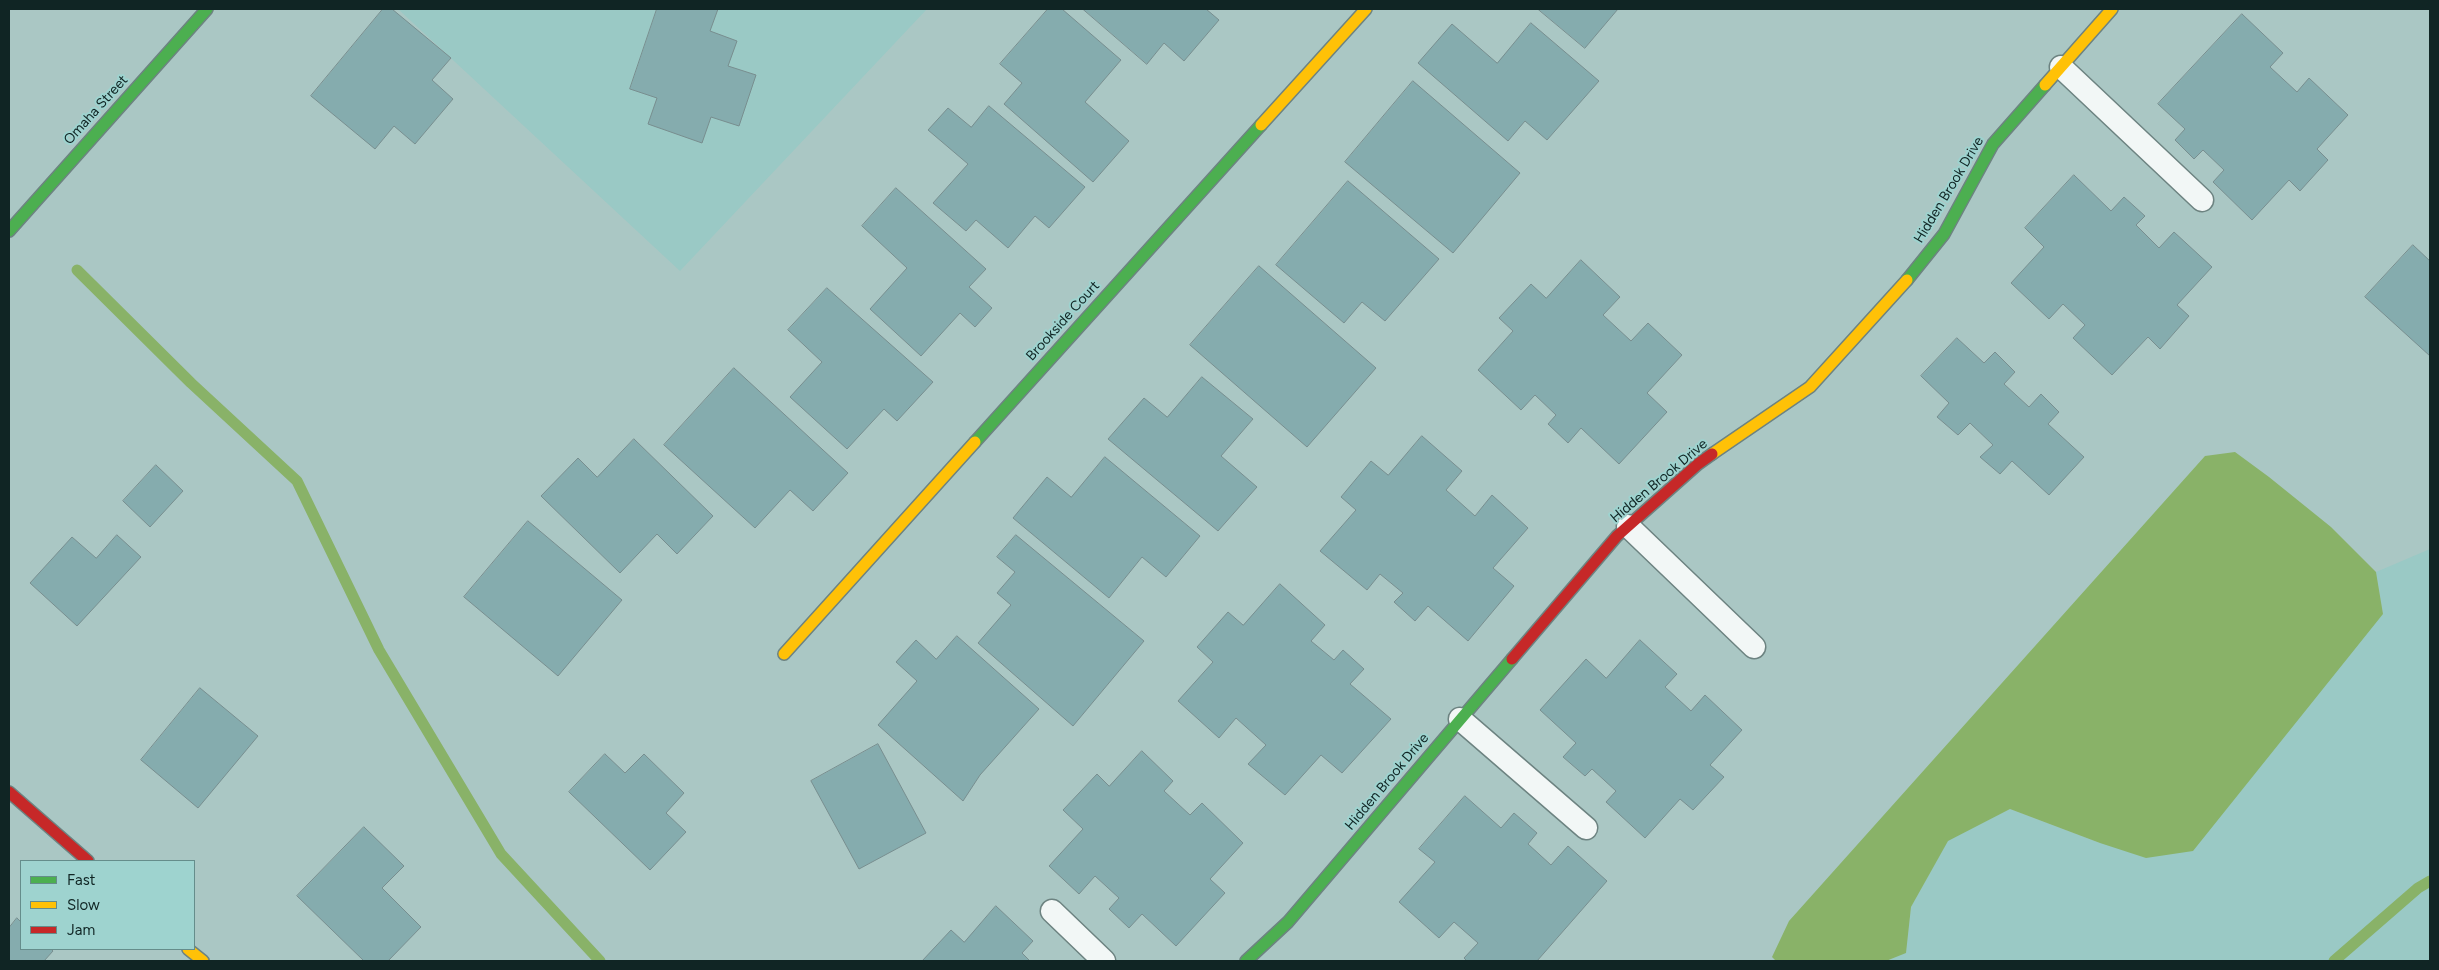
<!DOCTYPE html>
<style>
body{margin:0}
#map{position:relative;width:2439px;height:970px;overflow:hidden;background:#aac7c4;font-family:Figtree,sans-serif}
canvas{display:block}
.frame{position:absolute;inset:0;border:10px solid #102524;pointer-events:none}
.legend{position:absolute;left:20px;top:860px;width:175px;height:90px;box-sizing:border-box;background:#9ed3cf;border:1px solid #658d8b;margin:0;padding:6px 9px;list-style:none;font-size:15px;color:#102524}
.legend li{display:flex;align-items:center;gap:10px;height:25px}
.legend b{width:25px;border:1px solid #658d8b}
</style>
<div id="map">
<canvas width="2439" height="970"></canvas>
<div class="frame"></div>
<ul class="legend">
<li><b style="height:6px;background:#4caf50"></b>Fast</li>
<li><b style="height:6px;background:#ffc107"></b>Slow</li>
<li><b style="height:6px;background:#c62828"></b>Jam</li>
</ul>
</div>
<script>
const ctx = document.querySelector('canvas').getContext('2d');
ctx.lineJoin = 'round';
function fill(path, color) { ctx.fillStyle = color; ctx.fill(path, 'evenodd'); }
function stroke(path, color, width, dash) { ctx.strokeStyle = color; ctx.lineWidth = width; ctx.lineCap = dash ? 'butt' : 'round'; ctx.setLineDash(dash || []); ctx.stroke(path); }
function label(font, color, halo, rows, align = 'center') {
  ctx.font = font + ' Figtree,sans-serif'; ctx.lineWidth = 4; ctx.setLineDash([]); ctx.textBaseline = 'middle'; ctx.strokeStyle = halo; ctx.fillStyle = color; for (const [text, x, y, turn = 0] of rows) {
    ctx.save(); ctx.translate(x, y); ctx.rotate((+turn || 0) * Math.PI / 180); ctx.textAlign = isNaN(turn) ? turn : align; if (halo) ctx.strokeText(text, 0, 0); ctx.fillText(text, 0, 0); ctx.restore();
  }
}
fill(new Path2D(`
 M398,9H927L680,271Z
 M2430,549V961H1887L1906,952L1911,907L1948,840L2010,809L2100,843L2383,614L2376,572Z`), '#9ac9c5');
fill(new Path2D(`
 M2235,452L2269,477L2331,527L2376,572L2383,614L2193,851L2146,858L2100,843L2010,809L1948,841L1911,907L1906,953L1886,961H1776L1772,957L1789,921L2205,456Z`), '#89b268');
stroke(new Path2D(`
 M77,270L191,383L297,481L379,650L501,854L600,961
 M2334,961L2418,888L2430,881`), '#89b268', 11);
const building = new Path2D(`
 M383,9H392L451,58L432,80L453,99L415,144L394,126L375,149L311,96Z
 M657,9H718L710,31L737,41L728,66L756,75L739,126L711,117L702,143L648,124L657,98L630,89Z
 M1048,9H1062L1121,60L1085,102L1129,141L1093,182L1004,104L1022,83L1000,64Z
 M1083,9H1206L1219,20L1184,61L1164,43L1147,64Z
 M1538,9H1618L1585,48Z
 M2242,14L2283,53L2270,67L2297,92L2309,78L2348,115L2317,149L2328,160L2300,191L2289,180L2252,220L2213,182L2224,170L2203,150L2194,159L2175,140L2185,129L2158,104Z
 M1531,23L1599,81L1547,140L1525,121L1508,141L1418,63L1452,24L1497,63Z
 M1413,81L1520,173L1453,253L1345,162Z
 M989,106L1085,187L1049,228L1035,216L1008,248L976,220L966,231L933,203L968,164L928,130L948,108L971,127Z
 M2074,175L2111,211L2124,197L2145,216L2136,225L2159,248L2174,232L2212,267L2177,305L2189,316L2160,349L2148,337L2112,375L2073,338L2085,325L2063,304L2049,319L2011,283L2044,247L2025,228Z
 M1348,181L1439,259L1385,321L1362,302L1344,323L1276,265Z
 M896,188L986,269L969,287L992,308L975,327L960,313L921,356L870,309L907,268L862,226Z
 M2413,245L2430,261V356L2365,297Z
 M1581,260L1620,297L1603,315L1631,341L1648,323L1682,355L1647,393L1667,412L1619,464L1581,428L1568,443L1548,424L1556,415L1535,395L1521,410L1478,370L1513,331L1499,318L1531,284L1546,298Z
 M1259,266L1376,368L1307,447L1190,345Z
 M827,288L933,382L897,421L884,409L847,449L790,397L822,362L788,330Z
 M1957,338L1984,363L1995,352L2015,372L2004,384L2029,407L2041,394L2059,412L2048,424L2084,457L2049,495L2012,461L2000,474L1980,457L1993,445L1970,423L1958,435L1937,417L1949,403L1921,376Z
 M734,368L848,473L813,511L790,490L755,528L664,445Z
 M1202,377L1253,419L1221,456L1257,487L1218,531L1108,439L1144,398L1167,417Z
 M1422,436L1462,471L1446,490L1475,516L1492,495L1528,528L1493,568L1514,586L1468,641L1428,606L1415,621L1394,602L1403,593L1380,574L1367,590L1320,551L1356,510L1341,497L1371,461L1388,475Z
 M634,439L713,516L677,554L657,534L620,573L541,496L578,458L597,477Z
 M1105,457L1200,536L1166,577L1142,557L1109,598L1013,518L1047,477L1071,497Z
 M156,465L183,491L150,527L123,501Z
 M528,521L622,600L558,676L464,597Z
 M117,535L141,557L77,626L30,583L72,537L96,558Z
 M1016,535L1144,641L1073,726L978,643L1011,605L997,593L1015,572L997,557Z
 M1280,584L1325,625L1311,641L1334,660L1343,650L1364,669L1350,684L1391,719L1342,773L1321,755L1285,795L1248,764L1266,745L1236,718L1219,738L1178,701L1213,662L1197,647L1228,612L1243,625Z
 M957,636L1039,709L980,775L963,801L878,725L917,681L896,662L916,640L936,659Z
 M1640,640L1677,674L1665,687L1691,711L1705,695L1742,730L1710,765L1724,777L1693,810L1680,799L1645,838L1606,802L1616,791L1592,769L1585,776L1563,757L1576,743L1540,710L1586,659L1606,678Z
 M200,688L258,736L198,808L141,760Z
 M878,744L926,833L859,869L811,781Z
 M1142,751L1173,781L1164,791L1190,815L1202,803L1243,843L1210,879L1225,893L1176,946L1142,914L1129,928L1109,909L1119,898L1095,876L1079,894L1049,866L1083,829L1063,810L1097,774L1109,786Z
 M605,754L625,773L644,754L684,793L666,813L686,832L650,870L569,792Z
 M1465,796L1501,828L1514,813L1537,833L1528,844L1551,865L1568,846L1607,881L1537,961H1467L1464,958L1478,943L1454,922L1439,938L1399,902L1435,862L1419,849Z
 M364,827L404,866L382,888L421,927L388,961H364L297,896Z
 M996,906L1033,941L1022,953L1030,961H922L951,930L964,942Z
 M17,918L21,922V949H51L53,951L44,961H9V928Z`);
fill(building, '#85acae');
stroke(building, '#788e8f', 1);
const lane = new Path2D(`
 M2061,67L2202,200
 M1628,526L1754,647
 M1460,719L1586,828
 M1052,911L1104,961`);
const fast = new Path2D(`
 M9,231L207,9
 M1907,280L1944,234L1993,144L2045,85
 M975,442L1261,125
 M1246,961L1288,922L1512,659`);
const slow = new Path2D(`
 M2045,85L2112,9
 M1261,125L1366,9
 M1712,454L1810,387L1907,280
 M784,654L975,442
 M188,949L203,961`);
const jam = new Path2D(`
 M1512,659L1617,536L1698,464L1712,454
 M9,792L88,861`);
stroke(lane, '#6d8381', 25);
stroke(fast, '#6d8381', 14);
stroke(slow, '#6d8381', 14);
stroke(jam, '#6d8381', 14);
stroke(lane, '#f2f7f6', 22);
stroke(fast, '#4caf50', 11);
stroke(slow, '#ffc107', 11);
stroke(jam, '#c62828', 11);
label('14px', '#102524', '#9ed3cf', [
 ["Omaha Street",96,110,-48],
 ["Hidden Brook Drive",1949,190,-59],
 ["Brookside Court",1063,321,-48],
 ["Hidden Brook Drive",1659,481,-40],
 ["Hidden Brook Drive",1387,782,-50]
]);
</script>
